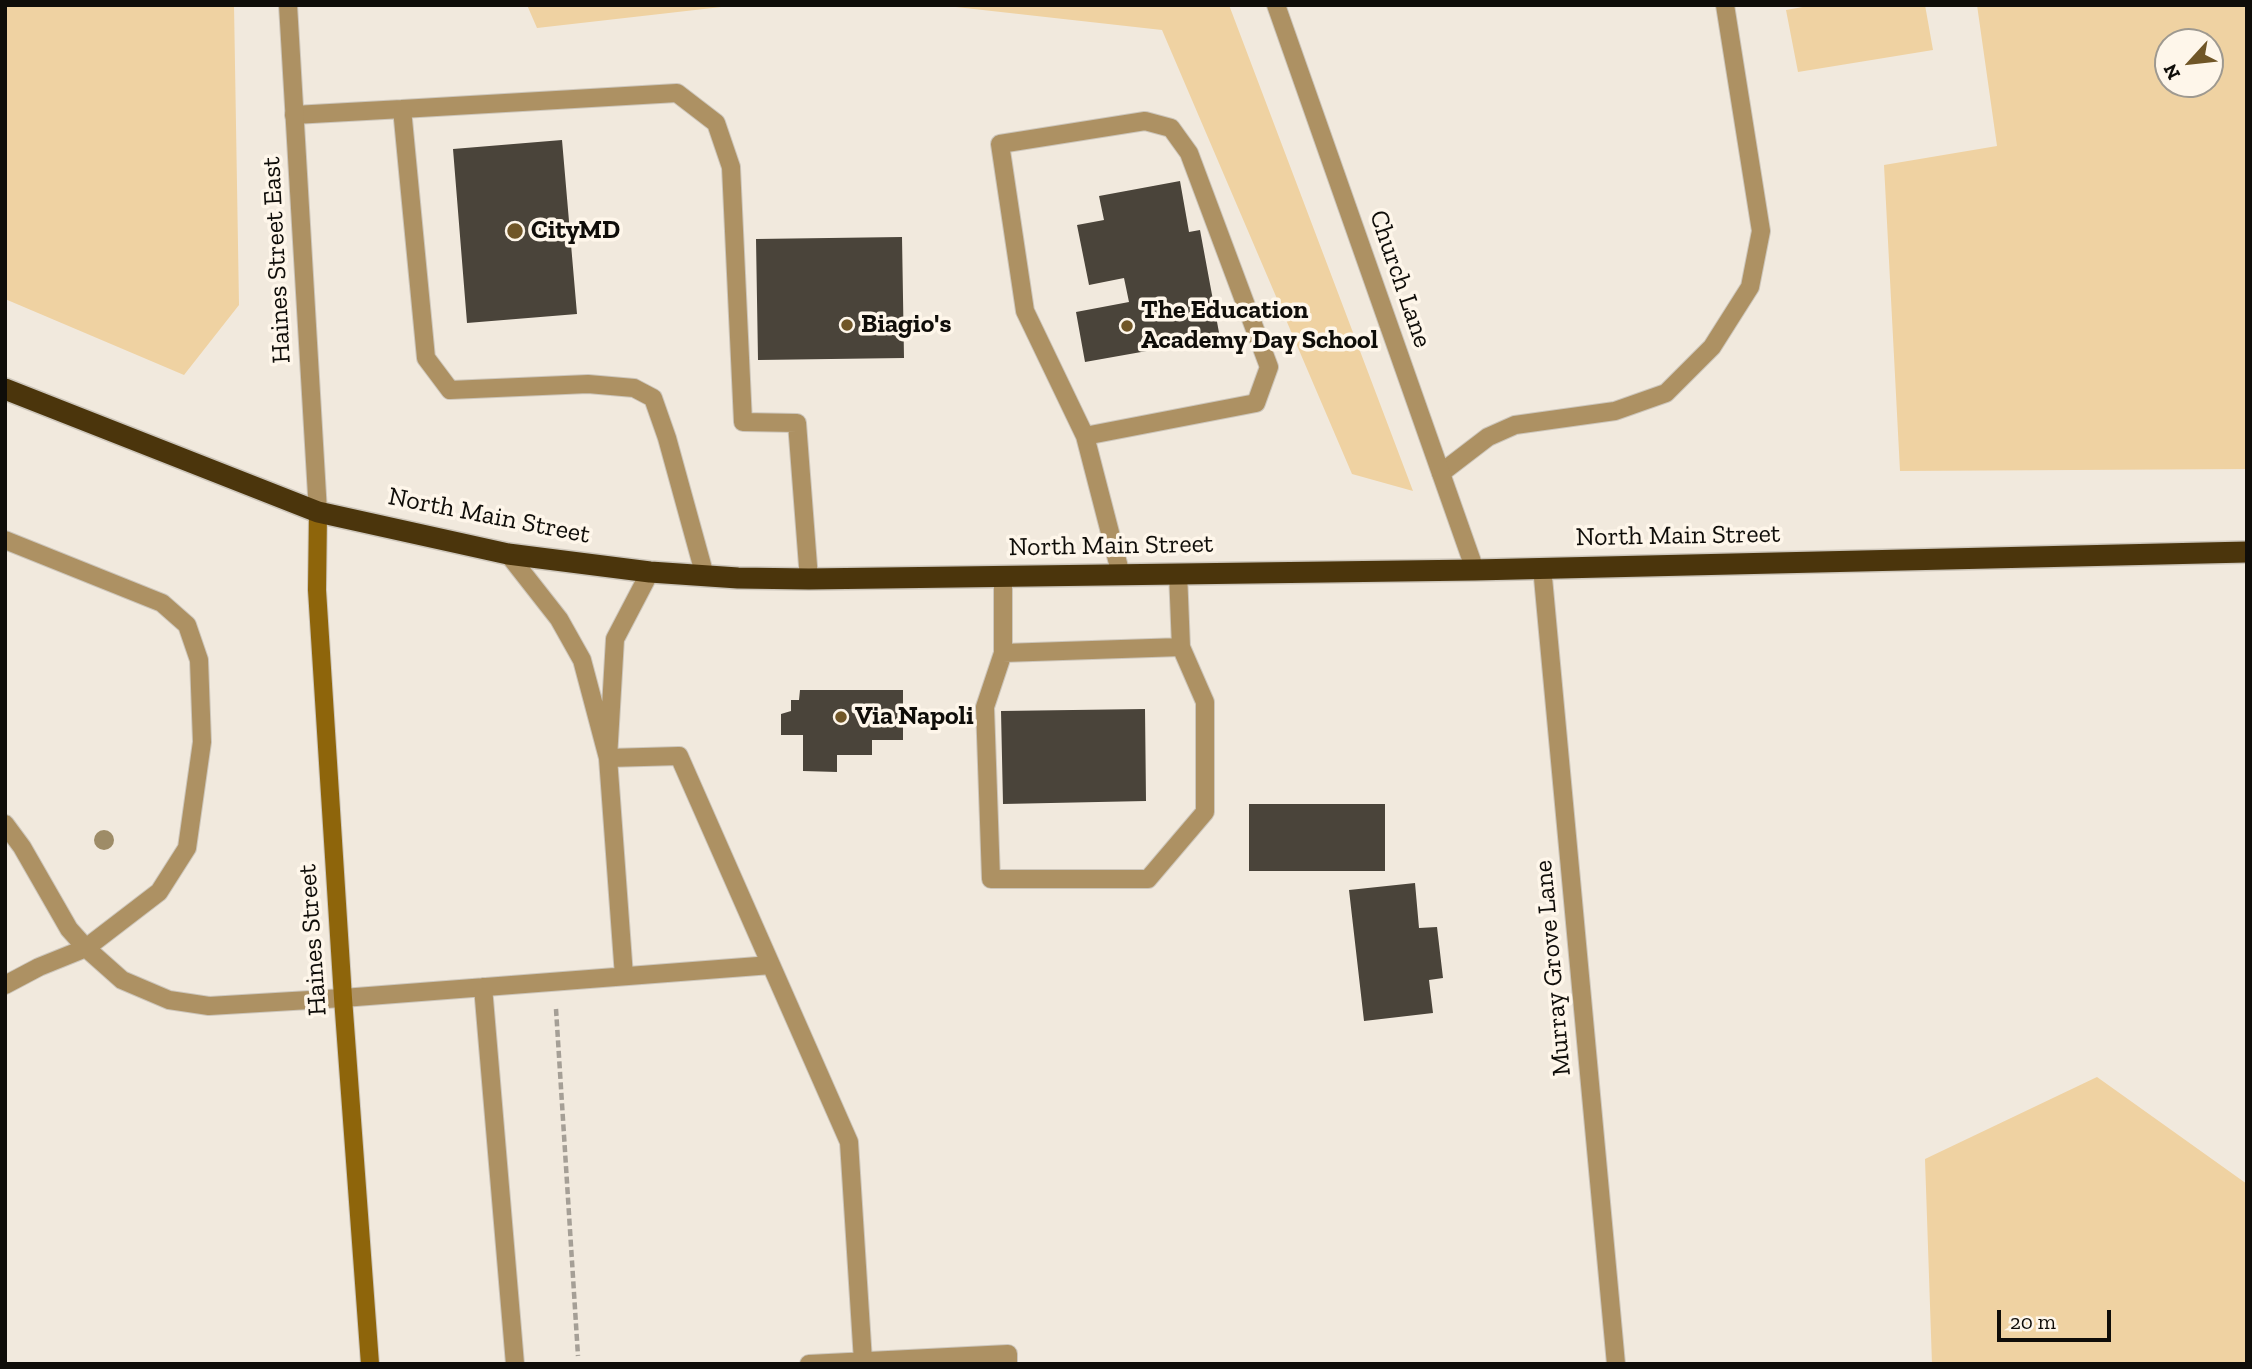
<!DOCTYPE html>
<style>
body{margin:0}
#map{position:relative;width:2252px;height:1369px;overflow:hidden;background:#f1e9dd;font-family:"Zilla Slab",serif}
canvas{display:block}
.frame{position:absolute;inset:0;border:7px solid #0f0d09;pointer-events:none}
.north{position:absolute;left:2154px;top:28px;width:70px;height:70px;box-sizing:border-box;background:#fef6ea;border:2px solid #9e9990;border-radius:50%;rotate:243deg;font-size:19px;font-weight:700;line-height:28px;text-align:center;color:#0f0d09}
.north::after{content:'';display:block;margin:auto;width:24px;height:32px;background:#705627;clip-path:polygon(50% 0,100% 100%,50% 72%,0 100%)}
.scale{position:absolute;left:1997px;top:1310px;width:114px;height:32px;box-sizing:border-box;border:4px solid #0f0d09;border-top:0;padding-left:9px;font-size:21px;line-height:24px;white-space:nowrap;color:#0f0d09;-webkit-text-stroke:5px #fef6ea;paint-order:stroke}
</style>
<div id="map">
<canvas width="2252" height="1369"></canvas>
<div class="frame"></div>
<div class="north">N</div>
<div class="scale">20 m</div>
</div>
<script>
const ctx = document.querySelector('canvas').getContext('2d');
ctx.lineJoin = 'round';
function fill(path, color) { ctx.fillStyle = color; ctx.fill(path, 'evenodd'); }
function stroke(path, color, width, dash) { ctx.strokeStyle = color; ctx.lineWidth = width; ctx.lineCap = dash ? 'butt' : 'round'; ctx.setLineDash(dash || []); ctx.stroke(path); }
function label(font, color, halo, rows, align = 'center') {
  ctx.font = font + ' "Zilla Slab",serif'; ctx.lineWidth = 7; ctx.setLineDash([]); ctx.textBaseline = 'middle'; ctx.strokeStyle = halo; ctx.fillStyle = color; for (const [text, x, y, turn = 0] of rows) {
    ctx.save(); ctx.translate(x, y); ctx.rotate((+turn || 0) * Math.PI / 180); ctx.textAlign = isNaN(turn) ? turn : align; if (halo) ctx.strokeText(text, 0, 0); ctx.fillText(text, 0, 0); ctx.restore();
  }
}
fill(new Path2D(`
 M5,5H234L239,305L184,375L5,299Z
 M527,5H739L537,28Z
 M938,5H1229L1413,491L1352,474L1162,30Z
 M1814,5H1925L1933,50L1798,72L1786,10Z
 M1977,5H2247V469L1900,471L1884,165L1997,146ZM2168,42H2210V84H2168Z
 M2097,1077L2247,1184V1364H1932L1925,1159Z`), '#efd2a2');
fill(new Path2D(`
 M562,140L577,314L467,323L453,149Z
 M1180,181L1189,232L1200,230L1220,338L1085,362L1076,312L1129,302L1124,278L1089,285L1077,225L1104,220L1099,196Z
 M902,237L904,358L758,360L756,239Z
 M800,690H903V740H872V755H837V772L803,771V735H781V714L791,711V700H799Z
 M1145,709L1146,801L1003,804L1001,711Z
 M1249,804H1385V871H1249Z
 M1415,883L1419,928L1437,927L1443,978L1429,980L1433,1013L1364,1021L1349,890Z`), '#4a443a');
const lane = new Path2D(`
 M402,109L677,93L716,123L731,167L743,422L797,423L809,579
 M294,115L402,109L426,358L450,390L588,384L634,388L653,398L667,438L705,576
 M1085,436L1256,403L1269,367L1189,153L1171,128L1145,121L1000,144L1025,311L1085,436L1121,575
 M1441,473L1488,437L1515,425L1615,411L1666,393L1712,347L1750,287L1761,231L1725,5
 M5,540L162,603L187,625L199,660L202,742L187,848L159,892L86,948L39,967L5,985
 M508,554L559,619L582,660L608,758L615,639L650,572
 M1003,576V653L985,707L991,879H1148L1205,812V702L1181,647L1178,573
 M1003,653L1181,647
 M5,824L22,847L69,929L86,948L122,980L169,1000L209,1006L343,998L771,965
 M624,976L608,758L679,756L849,1142L863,1361
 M483,987L515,1364
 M809,1364L1008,1354V1364`);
const street = new Path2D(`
 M288,5L318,512
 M1276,5L1475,570
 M1542,567L1616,1364`);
const secondary = new Path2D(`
 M318,512L317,590L343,998L370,1364`);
const highway = new Path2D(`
 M5,389L318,512L508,554L650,572L738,578L809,579L1475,570L2247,552`);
stroke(lane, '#cdc6bb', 20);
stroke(street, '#cdc6bb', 20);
stroke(secondary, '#cdc6bb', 20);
stroke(highway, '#cdc6bb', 24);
stroke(new Path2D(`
 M556,1009L578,1356`), '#a59f96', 4.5, [7, 3.5]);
stroke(lane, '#ad9163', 18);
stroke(street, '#ad9163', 18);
stroke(secondary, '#8e650b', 18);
stroke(highway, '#4b350c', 21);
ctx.fillStyle = '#9e8c67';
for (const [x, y] of [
 [104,840]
]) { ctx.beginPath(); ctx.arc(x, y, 10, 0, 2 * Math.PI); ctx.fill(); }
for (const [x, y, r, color] of [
 [515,231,9,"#705627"],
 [847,325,7,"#705627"],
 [1127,326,7,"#705627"],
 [841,717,7,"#705627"]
]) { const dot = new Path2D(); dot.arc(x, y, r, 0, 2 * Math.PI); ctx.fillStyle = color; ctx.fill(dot); stroke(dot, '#fef6ea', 2.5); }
label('bold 26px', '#0f0d09', '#fef6ea', [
 ["CityMD",531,231],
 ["The Education",1141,311],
 ["Academy Day School",1141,341],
 ["Biagio's",861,325],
 ["Via Napoli",855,717]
], 'left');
label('26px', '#0f0d09', '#fef6ea', [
 ["Haines Street East",277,260,-93],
 ["Church Lane",1400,279,71],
 ["North Main Street",489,516,11],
 ["North Main Street",1678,536,-1],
 ["North Main Street",1111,546,-1],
 ["Haines Street",313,940,-94],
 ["Murray Grove Lane",1553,968,-95]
]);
</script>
